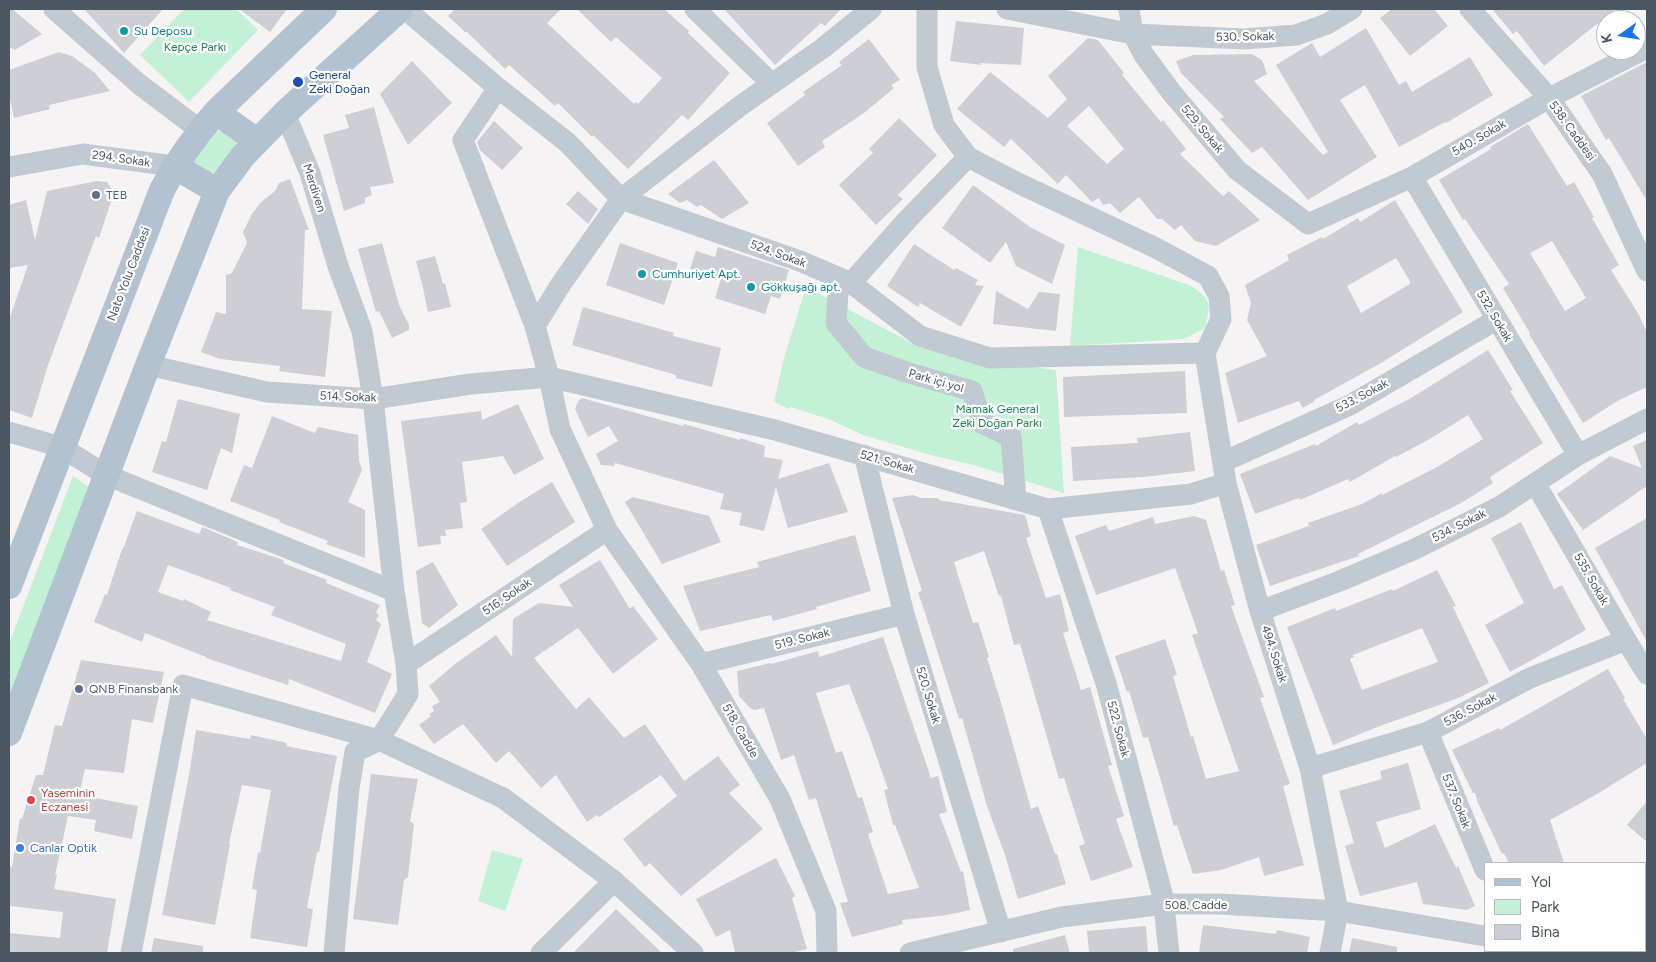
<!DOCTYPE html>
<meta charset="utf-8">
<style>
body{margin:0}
#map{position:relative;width:1656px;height:962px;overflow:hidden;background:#f5f3f3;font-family:Figtree,sans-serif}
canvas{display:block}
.frame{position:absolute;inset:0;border:10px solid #4a5661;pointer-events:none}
.legend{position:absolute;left:1484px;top:862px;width:162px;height:90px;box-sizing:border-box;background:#fff;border:1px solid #b7bbc0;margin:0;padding:6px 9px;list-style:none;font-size:15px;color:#4a5661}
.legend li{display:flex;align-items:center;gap:10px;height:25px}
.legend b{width:25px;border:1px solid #b7bbc0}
.north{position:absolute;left:1596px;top:10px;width:50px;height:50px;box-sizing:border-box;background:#fff;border:1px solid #b7bbc0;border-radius:50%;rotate:257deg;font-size:14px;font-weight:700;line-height:20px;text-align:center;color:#4a5661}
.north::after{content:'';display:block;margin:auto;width:18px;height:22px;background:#1a73e8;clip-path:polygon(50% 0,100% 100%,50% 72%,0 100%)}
</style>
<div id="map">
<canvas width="1656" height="962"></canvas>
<div class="frame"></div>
<ul class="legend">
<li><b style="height:6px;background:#b3c2d1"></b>Yol</li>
<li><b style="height:14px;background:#c3f1d5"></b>Park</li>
<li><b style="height:14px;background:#cdcfd5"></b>Bina</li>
</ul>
<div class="north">K</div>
</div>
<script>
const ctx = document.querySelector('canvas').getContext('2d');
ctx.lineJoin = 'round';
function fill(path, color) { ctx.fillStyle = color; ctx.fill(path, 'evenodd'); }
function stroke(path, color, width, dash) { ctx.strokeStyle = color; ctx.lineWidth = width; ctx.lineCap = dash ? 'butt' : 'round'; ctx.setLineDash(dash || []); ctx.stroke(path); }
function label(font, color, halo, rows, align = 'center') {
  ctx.font = font + ' Figtree,sans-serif'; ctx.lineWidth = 4.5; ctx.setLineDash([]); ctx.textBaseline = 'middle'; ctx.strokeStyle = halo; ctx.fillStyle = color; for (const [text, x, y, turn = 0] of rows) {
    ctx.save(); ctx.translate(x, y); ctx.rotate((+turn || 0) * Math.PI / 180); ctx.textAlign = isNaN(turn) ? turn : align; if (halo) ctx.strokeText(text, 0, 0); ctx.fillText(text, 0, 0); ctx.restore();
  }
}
fill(new Path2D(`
 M184,9H236L258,30L189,102L140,55Z
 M223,130L238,143L211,176L190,164L216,132Z
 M1078,247L1189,285C1212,299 1211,304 1205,328L1184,339L1070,346Z
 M806,287L912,343L1005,364L1056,370L1064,493L970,464L934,456L863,435L831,420L791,407L789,409L774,402L784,358Z
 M73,476L89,487L9,703V644Z
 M492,850L523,859L505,911L478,901Z`), '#c3f1d5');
fill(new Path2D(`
 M9,9H12L42,34L15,50L9,47Z
 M84,9H163L124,53Z
 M239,9H287L270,32Z
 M455,9H561L547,23L634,104L636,102L638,104L662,78L616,37L611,42L577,9H664L689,31L688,33L730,73L688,120L682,115L628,169L593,135L592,137L558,103L555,106L509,65L505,69L467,32H465L448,16Z
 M724,9H841L825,26L821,23L775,65Z
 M1392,9H1434L1448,26L1410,56L1380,18Z
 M1492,9H1616L1544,66L1517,31L1513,34Z
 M956,21L1024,28L1021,65L979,63L982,65L950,61Z
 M1366,28L1399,85L1406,81L1412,92L1470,57L1493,95L1446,123L1445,122L1399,147L1365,85L1340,100L1377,157L1308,200L1262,147L1252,153L1220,119L1224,117L1181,73L1176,61L1193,55L1252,54L1262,60L1267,74L1254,81L1323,155L1328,152L1276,65L1312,43L1320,57Z
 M1088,38L1098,40L1124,73L1122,75L1161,122L1163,120L1186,149L1180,154L1223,196L1229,191L1260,220L1216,246L1195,241L1181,225L1175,230L1162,219H1157L1139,197L1120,213L1110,203L1103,205L1099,198L1092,202L1066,175L1058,184L1011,139L1004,147L957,109L990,72L1048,118L1067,99L1048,76ZM1089,106L1124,149L1107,164L1067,126Z
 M869,39L900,80L891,85L894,88L864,113L822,141L825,147L798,166L767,123L805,95L803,92L842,65L839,62Z
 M59,52L72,56L95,73L110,91L49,105L50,109L14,118L9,94V70Z
 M412,61L452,103L408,145L380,94Z
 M1647,62V201L1609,138L1606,140L1581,96Z
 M374,107L394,183L370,187L372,195L365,198V203L344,211L323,135L349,128L345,115Z
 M899,118L937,155L898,195L903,199L876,225L839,185L873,153L869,149Z
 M494,121L523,148L502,170L480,150L477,142Z
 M1528,124L1567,186L1574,182L1594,217L1592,218L1619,265L1611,270L1639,315L1647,333V387L1619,400L1583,423L1529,334L1530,333L1503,288L1509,284L1465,219L1463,220L1439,180L1491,149L1490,147ZM1552,241L1586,298L1565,311L1530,253Z
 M714,160L749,203L722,219L701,205L697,207L687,200L680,203L668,194Z
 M290,179L309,230H305L302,309L332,311L325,377L279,371L280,366L220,359L201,352L216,312L226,314V275L232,273L247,243L243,232L252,214L260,203L275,191L279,183Z
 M97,181L107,182L114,192L99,238L96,236L48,365L32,418L9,410V320L28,265L9,268V205L26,200L35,240L47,191Z
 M973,185L1030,227L1065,245L1052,284L1016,266L1006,242L990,263L942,228Z
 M578,191L598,209L588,224L566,204Z
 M1395,200L1463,312L1381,363L1314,400L1315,401L1303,408L1299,401L1238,423L1225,373L1267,356L1247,320L1251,303L1245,285L1289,260L1287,255L1322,237L1323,239L1358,218L1360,222ZM1396,258L1410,281V284L1361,313L1347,286Z
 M382,243L399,305L409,325V330L392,338L379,311L376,312L358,249Z
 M620,243L678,263L664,305L606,285Z
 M914,244L954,270L956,268L978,280L975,285L984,286L961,327L920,303L918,307L887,286Z
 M718,247L789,270L780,299L771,296L765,314L715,298L721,279L690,269L696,251L715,257Z
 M435,256L443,284L445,283L451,307L428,312L423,288L416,261Z
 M996,291L1028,309L1039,292L1060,294L1056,331L993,324Z
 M583,307L674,333L673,336L721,348L712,387L676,378V375L572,345Z
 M1488,350L1513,390L1510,391L1543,443L1490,477L1493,483L1461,503L1358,554L1359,556L1270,586L1256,545L1309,526L1308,523L1362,504L1382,493V495L1437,467L1483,439L1468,415L1428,440L1396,457L1395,456L1350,482L1348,479L1300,500L1299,498L1255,514L1240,474L1315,444L1316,446L1357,422L1359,425L1411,398Z
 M1185,371L1187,413L1064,417L1063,377Z
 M582,398L683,426L684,424L740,440V438L765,446L764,457L783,460L778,479L829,463L848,512L788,528L776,487L764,531L739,525L742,513L720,509L724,494L615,463L614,466L601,465L596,454L618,441L609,426L588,437L575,409L578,401Z
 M178,399L240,414L232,453L221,448L207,490L152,472L162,441L166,442Z
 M518,404L544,459L514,475L503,456L462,462L467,502L460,503L463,528L445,530L446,536H440L441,544L418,547L401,421L481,411L482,420Z
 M272,416L315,433L318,427L358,435L359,461L362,470L348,502L365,510V558L326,544L328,541L279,522L280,520L230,501L244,465L252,468Z
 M1190,432L1195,471L1144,477L1073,481L1071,447L1138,443L1137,438Z
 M1647,440V486L1583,530L1557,494L1610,456L1642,468L1633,446Z
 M552,482L575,522L507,566L481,529L521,501Z
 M913,495L921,498H938L939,500L1025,515L1031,536L1026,538L1046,598L1060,594L1069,631L1063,633L1081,690L1090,687L1112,765L1108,766L1124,816L1116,819L1133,867L1091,881L1079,846L1085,844L1064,778L1059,779L1020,644L1014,645L1001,596H999L984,551L954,562L973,623L978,622L989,657L987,658L1002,706L1031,809L1038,806L1055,854H1057L1066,884L1018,899L1005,855L987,806L962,718L959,719L929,625L918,592L922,591L892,498Z
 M633,497L709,516L721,542L662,564L625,502Z
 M137,511L199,534L202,527L205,528L238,542L237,545L284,560L283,563L327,580L326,583L380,605L376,612L379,615L376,620L381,624L367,662L392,674L375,713L289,679L288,685L206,658V657L145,633L142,642L94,622L105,594L107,595L122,549H123ZM168,565L231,588L230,590L275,607L271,615L346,644L341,661L207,620L211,612L184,599L183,601L158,592Z
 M1194,516L1206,520L1221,571L1224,570L1235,605L1231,606L1264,697L1260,698L1290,784L1283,786L1304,865L1264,876L1259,857L1221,870L1193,874L1177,825L1174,826L1148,737L1143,738L1129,691L1127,692L1115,656L1165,639L1177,675L1173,676L1191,737L1193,736L1206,779L1239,771L1192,635L1198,633L1175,568L1096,595L1075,536L1106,525L1109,531L1153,517L1155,524Z
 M1647,518V642L1595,548Z
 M1521,522L1554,589L1562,585L1586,630L1510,672L1485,625L1524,603L1491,538Z
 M855,535L871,591L816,607L817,609L773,621L771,615L700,631L683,586L759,567L757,562Z
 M600,560L630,609L633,606L658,639L613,674L578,628L534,658L576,709L589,697L624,738L645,724L684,781L718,756L740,785L729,793L763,829L681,896L650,863L645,867L623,839L677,796L661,775L599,817L597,815L587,822L556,775L541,788L509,751L496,763L463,724L434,744L419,725L431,716L429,714L434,711L432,706L440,702L429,686L455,664L496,635L512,657L513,619L539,603L573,607L559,585Z
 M433,562L458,605L429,628L422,623L416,571Z
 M1437,570L1456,606L1453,607L1489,683L1456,699L1380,726L1333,745L1287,627L1335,608L1336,611L1392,589L1393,591ZM1422,628L1438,662L1362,690L1350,659L1354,657L1353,655Z
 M883,637L931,778L938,776L947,812L939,814L961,872L963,871L970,910L947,915L902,920L903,924L852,937L840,903L848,902L816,798L809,800L794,755L781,760L764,708L754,710L749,707L739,696L737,671L771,663V664L818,651L819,657ZM849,684L870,738L888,789L884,790L893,825H895L919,888L888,894L868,834L873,832L862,797L858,798L842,751L836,753L816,693Z
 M81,660L164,672L153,723L132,719L124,773L85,769L79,795L138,806L132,839L94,831L96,820L68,816L55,875H57L54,889L116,899L107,953H9V933L60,938L63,912L9,906V866L12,867L20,818L22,819L36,775H43L55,725L62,726Z
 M1608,669L1625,698L1623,699L1647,739V763L1597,794L1550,820L1564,863H1509L1504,853L1502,854L1478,803L1475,793H1473L1452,750L1499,728L1500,730Z
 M196,730L250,739L251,735L287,743L286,746L337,756L319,852H317L307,908L313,909L307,947L250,938L257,890L252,889L258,852L260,853L271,790L242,785L229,843L230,844L224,877L215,925L162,915L189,775Z
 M1408,763L1421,809L1376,822L1385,848L1435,824L1456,868L1458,866L1475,906L1467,910L1423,904L1417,882L1360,896L1345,846L1354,843L1339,791L1382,779L1380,771Z
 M371,774L418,779L410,821L414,824L408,877L404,880L398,925L353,919Z
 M1647,801V842L1627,825Z
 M776,858L795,896L792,898L807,949L791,953H743L742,952H735L730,930L716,937L696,899Z
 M616,909L662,953H573Z
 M1203,925L1276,934L1277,930L1310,937L1307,953H1199Z
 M1146,926L1148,953H1089L1087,931Z
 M1065,935L1070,953H1013V949Z
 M154,938L203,946V953H151Z
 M1352,938L1397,947V953H1349Z`), '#cdcfd5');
stroke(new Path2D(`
 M54,9L139,84L200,130
 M405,9L498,88L568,143L621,199L800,261L851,283L920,336L990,358L1205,353
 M695,9L772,84
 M927,9V67L944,125L968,157L1018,183L1156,248L1208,276L1219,296L1221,319L1205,353
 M1007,9L1133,34L1244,39L1296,35L1327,24L1352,9
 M1129,9L1133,34L1144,55L1172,93L1237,170L1308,224L1412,177L1549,98L1647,48
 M1470,9L1549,98L1602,174L1647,271
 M498,88L463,140L535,326
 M285,113L310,173L338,266L362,331L373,399L394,591L406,664L408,694L379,740L355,752L349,788L334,953
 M9,167L83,154L174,166
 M1412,177L1578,455
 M839,278L836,323L864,357L906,372L972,391L982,423L1011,437L1016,500
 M851,283L908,219L968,157
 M1205,353L1226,483L1260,611L1310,768L1338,911L1330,953
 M148,365L267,392L373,399L471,384L549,377L775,430L1048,509L1191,494L1226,483
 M9,432L61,447L106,475L394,591
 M864,455L904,614L1001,932
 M1223,462L1350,405L1496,320
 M1535,483L1626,640L1647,674
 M1048,509L1106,683L1163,897L1169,953
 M1260,611L1340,581L1415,549L1499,507L1578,455L1647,419
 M406,664L607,530
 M701,664L904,614
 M1428,732L1485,870
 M1310,768L1428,732L1530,678L1626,640
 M1539,951L1546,953
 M131,953L183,685L379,740L503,798L614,881L693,953
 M541,953L614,881
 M827,953L826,911L780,799L701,664L607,530L560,429L549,377L535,326L561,284L621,199L740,106L823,48L871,9
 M910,953L1062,917L1164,904H1220L1338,911L1485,936`), '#c1cad2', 21);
stroke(new Path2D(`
 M216,112L257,141
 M174,166L217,191
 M9,586L162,190C177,161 195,136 216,112L324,9
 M9,733L148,365L217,191L243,156L285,113L400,9`), '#b3c2d1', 26);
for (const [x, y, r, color] of [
 [124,31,5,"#0f9aa8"],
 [298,82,6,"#1a4fb4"],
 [96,195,5,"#5c6f8a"],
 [642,274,5,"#0f9aa8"],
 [751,287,5,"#0f9aa8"],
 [79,689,5,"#5c6f8a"],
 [31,800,5,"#e0444e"],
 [20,848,5,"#3f7fe0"]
]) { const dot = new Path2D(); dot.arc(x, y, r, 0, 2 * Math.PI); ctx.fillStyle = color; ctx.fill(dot); stroke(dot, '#fff', 2); }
label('12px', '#0d838f', '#fff', [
 ["Su Deposu",134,31],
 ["Cumhuriyet Apt.",652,274],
 ["Gökkuşağı apt.",761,287]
], 'left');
label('12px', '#4a5661', '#fff', [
 ["530. Sokak",1245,37,-1],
 ["529. Sokak",1202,129,50],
 ["538. Caddesi",1572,131,54],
 ["540. Sokak",1479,138,-30],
 ["294. Sokak",121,159,8],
 ["Merdiven",314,188,72],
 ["524. Sokak",778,254,20],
 ["Nato Yolu Caddesi",129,274,-69],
 ["532. Sokak",1494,316,59],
 ["Park içi yol",936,381,16],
 ["533. Sokak",1362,396,-28],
 ["514. Sokak",348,397,2],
 ["521. Sokak",887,462,16],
 ["534. Sokak",1459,526,-27],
 ["535. Sokak",1591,579,60],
 ["516. Sokak",507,597,-34],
 ["519. Sokak",802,639,-14],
 ["494. Sokak",1274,654,72],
 ["520. Sokak",928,695,73],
 ["536. Sokak",1470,710,-28],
 ["522. Sokak",1118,729,75],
 ["518. Cadde",740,731,60],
 ["537. Sokak",1456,801,68],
 ["508. Cadde",1196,905]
]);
label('12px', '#17864f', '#fff', [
 ["Kepçe Parkı",195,47],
 ["Mamak General",997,409],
 ["Zeki Doğan Parkı",997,423]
]);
label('12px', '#164399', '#fff', [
 ["General",309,75],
 ["Zeki Doğan",309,89]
], 'left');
label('12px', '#4e5e75', '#fff', [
 ["TEB",106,195],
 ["QNB Finansbank",89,689]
], 'left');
label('12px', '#be3a42', '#fff', [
 ["Yaseminin",41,793],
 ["Eczanesi",41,807]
], 'left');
label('12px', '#366cbe', '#fff', [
 ["Canlar Optik",30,848]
], 'left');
</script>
